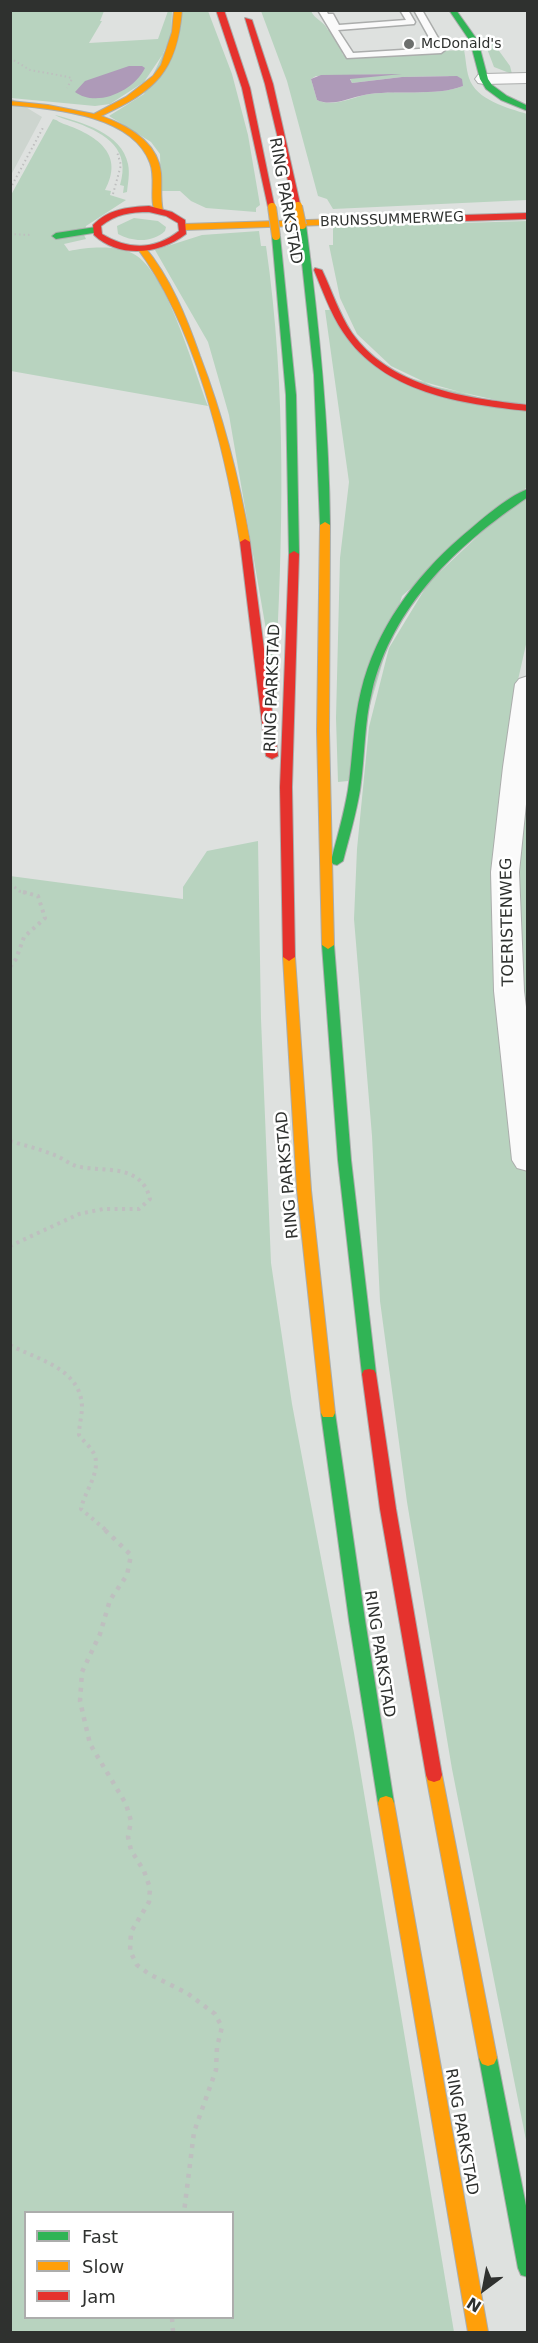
<!DOCTYPE html>
<style>
body{margin:0}
#map{position:relative;width:538px;height:2343px;overflow:hidden;background:#dee1df;font-family:"DejaVu Sans",sans-serif}
canvas{display:block}
.frame{position:absolute;inset:0;border:12px solid #2f312f;pointer-events:none}
.legend{position:absolute;left:24px;top:2211px;width:210px;height:108px;box-sizing:border-box;background:#fff;border:2px solid #acadac;margin:0;padding:8px 10px;list-style:none;font-size:18px;color:#2f312f}
.legend li{display:flex;align-items:center;gap:12px;height:30px}
.legend b{width:30px;border:2px solid #acadac}
.north{position:absolute;left:454px;top:2259px;width:60px;height:60px;-webkit-text-stroke:4px #fff;paint-order:stroke;rotate:212deg;font-size:16px;font-weight:700;line-height:24px;text-align:center;color:#2f312f}
.north::after{content:'';display:block;margin:auto;width:21px;height:27px;background:#2f312f;clip-path:polygon(50% 0,100% 100%,50% 72%,0 100%)}
</style>
<div id="map">
<canvas width="538" height="2343"></canvas>
<div class="frame"></div>
<ul class="legend">
<li><b style="height:8px;background:#30b455"></b>Fast</li>
<li><b style="height:8px;background:#ff9f0a"></b>Slow</li>
<li><b style="height:8px;background:#e5322d"></b>Jam</li>
</ul>
<div class="north">N</div>
</div>
<script>
const ctx = document.querySelector('canvas').getContext('2d');
ctx.lineJoin = 'round';
function fill(path, color) { ctx.fillStyle = color; ctx.fill(path, 'evenodd'); }
function stroke(path, color, width, dash) { ctx.strokeStyle = color; ctx.lineWidth = width; ctx.lineCap = dash ? 'butt' : 'round'; ctx.setLineDash(dash || []); ctx.stroke(path); }
function label(font, color, halo, rows, align = 'center') {
  ctx.font = font + ' "DejaVu Sans",sans-serif'; ctx.lineWidth = 5; ctx.setLineDash([]); ctx.textBaseline = 'middle'; ctx.strokeStyle = halo; ctx.fillStyle = color; for (const [text, x, y, turn = 0] of rows) {
    ctx.save(); ctx.translate(x, y); ctx.rotate((+turn || 0) * Math.PI / 180); ctx.textAlign = isNaN(turn) ? turn : align; if (halo) ctx.strokeText(text, 0, 0); ctx.fillText(text, 0, 0); ctx.restore();
  }
}
fill(new Path2D(`
 M11,98L42,117L11,175Z`), '#cdd5cf');
fill(new Path2D(`
 M10,11H104L100,21H102L89,43L158,39L168,11H172L171,42L144,82L110,104L95,106L11,98Z
 M183,11H208L232,74L248,135L260,205L256,208V212L206,208L191,201L180,191H161L160,154L151,142L109,116L144,94Z
 M261,11H311C315,20 324,21 328,30H334L337,33L343,55L464,50C466,59 466,69 469,78C476,100 508,108 527,114V200L333,209L327,199L318,196L287,81ZM391,74L350,78L352,83L402,77L448,76L463,86C436,97 393,89 364,95C349,99 332,107 317,100L311,79L316,76Z
 M489,37L510,66L512,74L494,67L483,38Z
 M55,115C81,122 122,133 128,164C130,173 128,183 127,192L123,193L124,186L120,185C131,150 107,134 77,123C69,120 59,118 55,115Z
 M53,119C60,121 57,122 67,125C99,137 124,155 105,190L111,191L110,195L126,200L86,226L84,235L86,239L64,244L69,251C88,247 120,244 137,256C169,279 193,368 208,406L11,371V195Z
 M134,218L158,221L166,227L165,231C153,243 132,242 118,234L117,226Z
 M527,221V404L505,402L433,386L391,366L357,334L340,298L329,245H333V227Z
 M259,231L261,246H266C287,391 283,537 275,682L229,415L208,342L155,250L202,235Z
 M325,310H331L378,369L528,411L527,487L402,596L348,781L338,782L336,718L340,558L349,482Z
 M527,498V640L518,680L511,744L527,790V2145L452,1769L407,1502L380,1301L372,1136L354,919L357,849L369,727L389,648L429,582L498,517Z
 M258,841L261,1019L271,1263L292,1404L354,1733L454,2332H11L10,876L183,899V887L207,851ZM26,2212H232V2318H26Z`), '#b8d3bf');
fill(new Path2D(`
 M129,66H142L145,68C134,91 97,108 75,92L85,81Z
 M402,74L350,79L352,83L402,77L457,76L462,79L463,86C436,97 393,89 364,95C349,98 332,107 317,100L311,79L321,75Z`), '#ae9ab8');
const lane = new Path2D(`
 M318,10H326L328,14H333L339,25L406,20L400,10H408L415,22L414,24L338,30L353,53L435,48L414,10H422L445,50L441,53L347,58Z`);
const street = new Path2D(`
 M528,73V83L484,84L478,83L475,79L478,75L484,74Z
 M528,676V785L519,872L524,991L528,1023V1171L517,1168L512,1160L494,991L491,872L503,767L515,684L519,679Z`);
const fast = new Path2D(`
 M449,10H456L478,41L488,79L492,85L507,96L528,106V111L501,100L486,89L480,79L470,41Z
 M302,222L306,225C319,325 329,424 330,525L325,528L320,525L314,375L298,225Z
 M96,227L99,228V232L56,239L52,236L56,233Z
 M276,233L280,236L296,395L299,554L294,557L289,554L286,395L272,236Z
 M528,489V497C457,545 393,605 372,691C364,723 365,757 360,790C356,814 349,838 343,861L337,865L333,864L331,861C337,838 344,814 348,790C353,757 353,723 361,691C376,629 414,578 461,537C479,522 506,497 528,489Z
 M328,941L334,945L351,1160L376,1374L374,1378H364L362,1374L338,1160L322,945Z
 M328,1407L333,1409L335,1413L365,1620L394,1803L392,1808L386,1810L380,1808L378,1803L349,1620L321,1413L323,1409Z
 M488,2050L494,2052L497,2058L528,2216V2277L521,2275L518,2268L479,2058L482,2052Z`);
const slow = new Path2D(`
 M174,10H182C177,72 155,91 101,116C127,125 158,142 161,173C162,186 160,198 163,211L159,214L155,211L153,205C151,191 155,176 150,163C133,115 54,109 10,105V101L48,105L94,114L126,97L153,76L161,65L172,32Z
 M431,216L434,217V221L184,230L180,227L184,224Z
 M138,246H144C171,279 186,316 200,356C223,416 239,478 250,542L249,544L245,545L240,542C225,449 194,323 137,248Z
 M325,522L330,525L329,731L334,945L328,949L322,945L317,731L320,525Z
 M289,953L295,957L311,1190L335,1413L333,1417H323L321,1413L297,1190L283,957Z
 M434,1768L440,1770L442,1775L497,2058L494,2064L488,2066L482,2064L479,2058L426,1775L428,1770Z
 M386,1796L392,1798L394,1803L488,2332H468L378,1803L380,1798Z`);
const jam = new Path2D(`
 M216,10H224L250,88L275,209L268,207L242,88Z
 M245,18L252,20L273,84L301,208L294,206L265,84Z
 M149,206L172,212L185,220L186,234C160,254 120,259 94,235L93,225C108,209 128,207 149,206ZM149,212L166,216L178,223L179,231C155,250 128,250 102,234L101,226C116,214 131,212 149,212Z
 M528,213V219L431,222L427,219L431,216Z
 M315,268L322,270C332,291 339,314 352,333C391,388 466,398 528,405V411C462,404 383,393 343,332C330,313 323,291 314,270Z
 M245,539L250,542L278,756L272,759L266,756L240,542Z
 M294,551L299,554L292,787L295,957L289,961L283,957L280,787L289,554Z
 M369,1369L374,1370L376,1374L396,1509L442,1775L440,1780L434,1782L428,1780L426,1775L380,1509L362,1374L364,1370Z`);
stroke(lane, '#abadac', 3);
stroke(street, '#abadac', 2);
stroke(fast, '#abadac', 2);
stroke(slow, '#abadac', 2);
stroke(jam, '#abadac', 2);
stroke(new Path2D(`
 M10,15L12,10
 M10,58L30,70L69,77L72,79L67,88
 M10,189L44,126
 M113,194L121,165L117,152
 M10,234L31,235`), '#bebfbf', 2, [1.5, 3]);
stroke(new Path2D(`
 M10,883L19,891L28,893`), '#bebfbf', 3, [2, 4]);
stroke(new Path2D(`
 M10,967L16,959L24,937L45,918L38,896L23,892
 M10,1141C26,1146 44,1150 59,1157C65,1160 70,1164 76,1166C103,1173 141,1162 150,1199L139,1209H103L79,1214L10,1246
 M10,1345C38,1360 80,1368 82,1406C82,1416 79,1425 79,1435C83,1441 91,1447 94,1454C102,1471 84,1492 81,1509L107,1531`), '#bebfbf', 4, [3, 4.5]);
stroke(new Path2D(`
 M105,1530L131,1555L127,1575L110,1600L100,1634L82,1672L80,1701L90,1744L126,1804L131,1821L128,1837L131,1850L144,1871L150,1888L149,1902L131,1932L130,1951L137,1965L149,1974L187,1993L215,2014L222,2027L217,2047L216,2070L194,2132L184,2212
 M172,2318L173,2332`), '#bebfbf', 4.5, [4, 6]);
fill(lane, '#fafafa');
fill(street, '#fafafa');
fill(fast, '#30b455');
fill(slow, '#ff9f0a');
fill(jam, '#e5322d');
const slowBridge = new Path2D(`
 M298,206L302,225
 M272,207L276,236`);
stroke(slowBridge, '#abadac', 10, []);
stroke(slowBridge, '#ff9f0a', 8);
for (const [x, y, r, color] of [
 [409,44,6,"#6c6f6d"]
]) { const dot = new Path2D(); dot.arc(x, y, r, 0, 2 * Math.PI); ctx.fillStyle = color; ctx.fill(dot); stroke(dot, '#fff', 2); }
label('14px', '#2f312f', '#fff', [
 ["McDonald's",421,44]
], 'left');
label('14px', '#2f312f', '#fff', [
 ["BRUNSSUMMERWEG",392,220,-2]
]);
label('16px', '#2f312f', '#fff', [
 ["RING PARKSTAD",285,201,80],
 ["RING PARKSTAD",273,688,-88],
 ["TOERISTENWEG",508,922,-91],
 ["RING PARKSTAD",288,1175,-95],
 ["RING PARKSTAD",379,1654,81],
 ["RING PARKSTAD",461,2132,80]
]);
</script>
